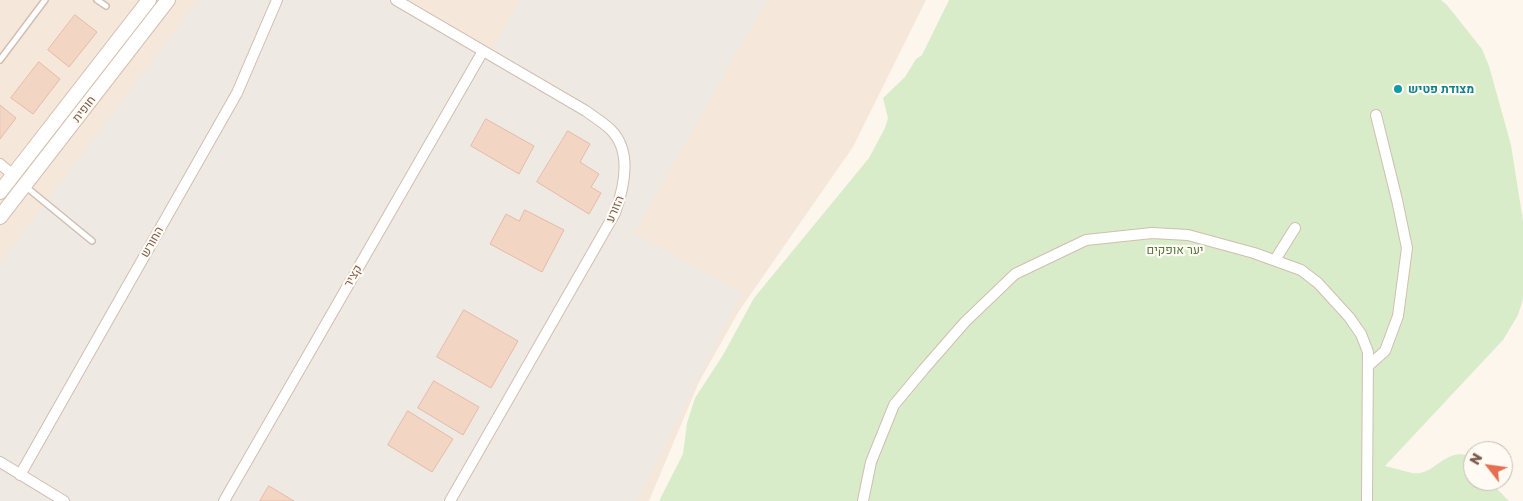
<!DOCTYPE html>
<meta charset="utf-8">
<style>
body{margin:0}
#map{position:relative;width:1523px;height:501px;overflow:hidden;background:#fdf6ec;font-family:"Golos Text",sans-serif}
canvas{display:block}
.north{position:absolute;left:1463px;top:441px;width:50px;height:50px;box-sizing:border-box;background:#fffaf3;border:1px solid #cabbb1;border-radius:50%;rotate:300deg;font-size:14px;font-weight:700;line-height:20px;text-align:center;color:#7a5c4d}
.north::after{content:'';display:block;margin:auto;width:18px;height:22px;background:#e76f51;clip-path:polygon(50% 0,100% 100%,50% 72%,0 100%)}
</style>
<div id="map">
<canvas width="1523" height="501"></canvas>
<div class="north">N</div>
</div>
<script>
const ctx = document.querySelector('canvas').getContext('2d');
ctx.lineJoin = 'round';
function fill(path, color) { ctx.fillStyle = color; ctx.fill(path, 'evenodd'); }
function stroke(path, color, width, dash) { ctx.strokeStyle = color; ctx.lineWidth = width; ctx.lineCap = dash ? 'butt' : 'round'; ctx.setLineDash(dash || []); ctx.stroke(path); }
function label(font, color, halo, rows, align = 'center') {
  ctx.font = font + ' "Golos Text",Heebo,sans-serif'; ctx.lineWidth = 4.5; ctx.setLineDash([]); ctx.textBaseline = 'middle'; ctx.strokeStyle = halo; ctx.fillStyle = color; for (const [text, x, y, turn = 0] of rows) {
    ctx.save(); ctx.translate(x, y); ctx.rotate((+turn || 0) * Math.PI / 180); ctx.textAlign = isNaN(turn) ? turn : align; if (halo) ctx.strokeText(text, 0, 0); ctx.fillText(text, 0, 0); ctx.restore();
  }
}
fill(new Path2D(`
 M0,0H926L853,147L739,311L699,382L649,501H0Z`), '#f5e8da');
fill(new Path2D(`
 M198,0H406L492,49L520,0H767L634,233L742,293L637,501H0V263Z`), '#efe9e4');
fill(new Path2D(`
 M949,0H1441L1447,5L1482,49L1489,66L1511,145L1523,221V299L1518,315L1503,340L1385,466C1394,468 1403,471 1412,473C1436,477 1444,445 1473,457V481H1489L1509,501H659L683,454L687,423L695,398L723,355L754,298L869,158L885,128L888,118L883,98L905,77L916,59L922,55Z`), '#d8ecc9');
const building = new Path2D(`
 M75,15L97,32L69,67L48,50Z
 M39,62L60,79L33,114L11,98Z
 M0,105L16,118L0,139Z
 M486,119L534,146L519,174L471,146Z
 M568,131L590,144L580,162L599,174L591,187L601,193L589,214L537,182Z
 M525,210L564,230L542,272L490,244L506,214L519,221Z
 M464,310L518,341L491,388L437,357Z
 M434,381L479,407L463,435L418,408Z
 M408,411L453,439L432,472L388,445Z
 M269,486L294,501H260Z`);
fill(building, '#f3d5c3');
stroke(building, '#e6bba3', 1);
const service = new Path2D(`
 M97,0L106,6
 M0,60L45,0
 M25,186L92,241`);
const minor = new Path2D(`
 M396,0L586,111C594,117 604,123 611,130C633,152 624,188 615,213L450,501
 M0,164L13,175
 M1275,260L1295,228
 M1368,366L1385,351L1398,316L1407,248L1397,200L1376,115
 M0,462L64,501
 M20,475L237,93L277,0
 M224,501L483,51
 M863,501L871,462L894,405L924,369L965,322L1015,274L1086,240L1152,233L1188,235L1254,253L1301,270L1318,283L1349,317L1361,334L1368,352L1367,501`);
const secondary = new Path2D(`
 M0,192L149,0
 M0,217L168,0`);
stroke(service, '#d1beb0', 8);
stroke(minor, '#d1beb0', 12);
stroke(secondary, '#d6c0b0', 16);
stroke(service, '#fff', 5);
stroke(minor, '#fff', 10);
stroke(secondary, '#fff', 14);
for (const [x, y, r, color] of [
 [1398,89,5,"#0f9aa8"]
]) { const dot = new Path2D(); dot.arc(x, y, r, 0, 2 * Math.PI); ctx.fillStyle = color; ctx.fill(dot); stroke(dot, '#fffaf3', 2); }
label('bold 12px', '#0d838f', '#fffaf3', [
 ["מצודת פטיש",1408,89]
], 'left');
label('12px', '#7a5c4d', '#fffaf3', [
 ["חופית",84,109,-52],
 ["הזורע",615,209,-67],
 ["החורש",152,242,-60],
 ["קציר",353,276,-60]
]);
label('12px', '#537a41', '#fffaf3', [
 ["יער אופקים",1175,250]
]);
</script>
